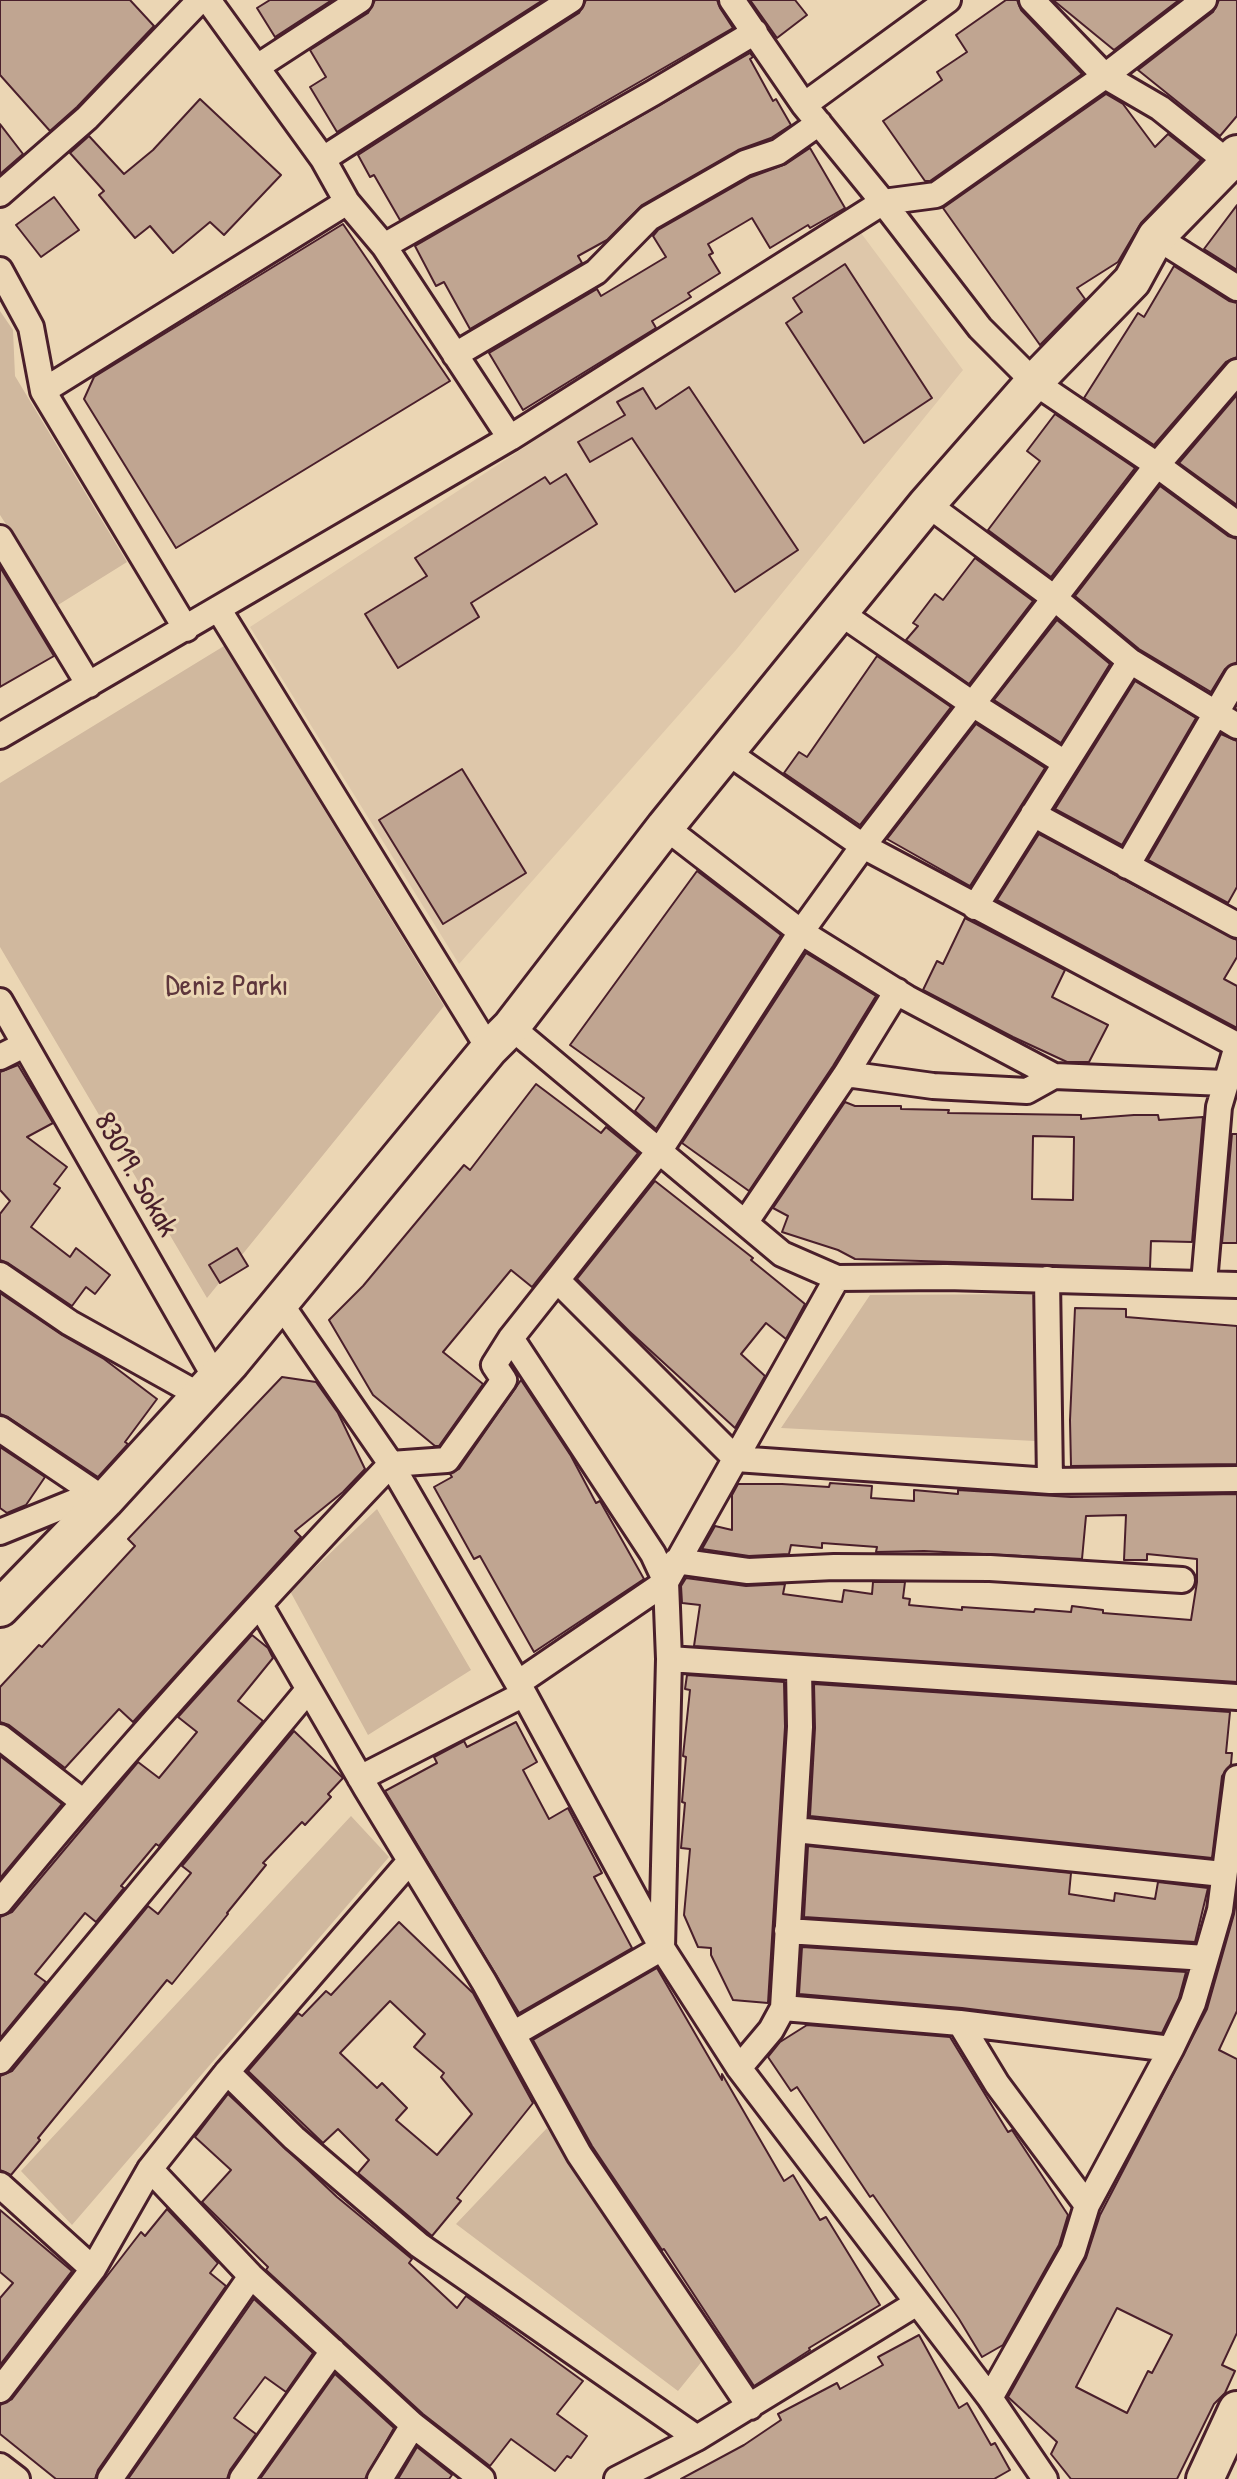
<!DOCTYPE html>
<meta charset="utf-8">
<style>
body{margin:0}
canvas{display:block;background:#ebd6b4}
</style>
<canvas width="1237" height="2479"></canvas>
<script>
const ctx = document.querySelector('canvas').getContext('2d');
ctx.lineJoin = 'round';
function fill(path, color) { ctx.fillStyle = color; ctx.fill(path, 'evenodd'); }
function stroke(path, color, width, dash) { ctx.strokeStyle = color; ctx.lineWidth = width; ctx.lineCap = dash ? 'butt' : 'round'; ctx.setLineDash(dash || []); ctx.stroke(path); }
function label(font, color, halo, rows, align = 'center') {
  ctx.font = font + ' "Patrick Hand",sans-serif'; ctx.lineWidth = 6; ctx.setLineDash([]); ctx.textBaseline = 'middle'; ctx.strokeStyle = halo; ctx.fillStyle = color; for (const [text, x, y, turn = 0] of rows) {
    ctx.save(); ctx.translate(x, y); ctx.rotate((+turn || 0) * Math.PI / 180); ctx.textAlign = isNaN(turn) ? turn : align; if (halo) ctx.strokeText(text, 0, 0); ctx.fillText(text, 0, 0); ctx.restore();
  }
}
fill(new Path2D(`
 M858,229L963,370L736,650L459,964L250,627Z`), '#dec7aa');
fill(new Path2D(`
 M0,311L13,330L15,376L127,562L58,605L0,515Z
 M224,646L444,1006L207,1298L0,947V783Z
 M1033,1294L1035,1441L781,1428L870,1295Z
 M377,1509L471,1670L368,1735L290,1591Z
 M351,1816L389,1857L72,2225L21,2171Z
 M547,2128L703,2360L678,2391L456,2224Z`), '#d0b89e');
const building = new Path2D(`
 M0,0H130L154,26L77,107L50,131L0,75Z
 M270,0H332L275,37L257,8Z
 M375,0H543L337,132L310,87L326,77L310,50L368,13Z
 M586,0H717L720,8L733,28L400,220L374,175L370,177L358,155L579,13Z
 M750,0H795L807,15L777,38Z
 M1006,0H1017L1021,10L1082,74L930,181H925L883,121L942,80L937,72L967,52L956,35Z
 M1053,0H1179L1114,50Z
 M1219,0H1237V116L1220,136L1138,70L1213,12Z
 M750,53L753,57L750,59L773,101L776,99L791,125L771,138L738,150L642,205L607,240L578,256L582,263L470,329L444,282L436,286L415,246Z
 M1106,94L1123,104L1155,147L1168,134L1201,160L1141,223L1118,262L1077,288L1085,299L1040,345L943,208Z
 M200,99L281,175L224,235L210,222L173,253L150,226L135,238L99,195L104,191L70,153L89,136L124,174L153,150Z
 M0,124L23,154L0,174Z
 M810,148L845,208L810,228L808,225L770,248L752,218L708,244L713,253L709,255L720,273L688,293L691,297L652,321L656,328L523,410L489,353L597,289L601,296L666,257L653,236L658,230L751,177L786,164Z
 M54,197L79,230L41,257L16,225Z
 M1237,205V270L1204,249Z
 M343,224L450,381L176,548L84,399L94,377Z
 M845,264L932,398L864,443L786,323L802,312L793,298Z
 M1174,266L1229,301L1237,303V357L1226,362L1154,445L1084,398L1138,313L1144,317Z
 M689,387L798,550L735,592L632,438L590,462L578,442L625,415L617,402L643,388L656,409Z
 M1237,395V505L1179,463Z
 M1055,414L1135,468L1051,577L988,530L1040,461L1027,451Z
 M566,474L597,524L471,603L479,617L398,668L365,614L427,576L415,558L545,477L550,484Z
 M1160,486L1228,536L1237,539V662L1225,669L1211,692L1139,649L1075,596Z
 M975,558L1033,601L969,684L906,640L918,626L913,623L935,594L943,600Z
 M0,567L54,656L0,687Z
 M1057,620L1110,664L1061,743L994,700Z
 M877,656L951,707L860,825L784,773L799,752L807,757Z
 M1135,681L1196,718L1122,845L1055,809Z
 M976,724L1045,768L970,886L887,839Z
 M1221,734L1237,741V887L1228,903L1148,860Z
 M462,769L526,873L443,924L379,820Z
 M1039,834L1237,940V957L1224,979L1237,986V1028L997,900Z
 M697,871L781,935L656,1129L635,1111L644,1098L570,1045Z
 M965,918L1065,970L1052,997L1108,1025L1089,1062H1067L1013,1037L923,990L937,961L943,964Z
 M806,953L876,996L833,1066L749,1191L682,1143Z
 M18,1065L53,1123L27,1137L67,1167L54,1184L60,1188L31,1227L70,1257L76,1248L110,1275L95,1294L86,1287L72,1306L8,1263L0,1260V1214L10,1201L0,1190V1072Z
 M536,1084L601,1133L606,1127L638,1153L532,1287L511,1270L443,1352L483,1384L439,1446H435L373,1395L329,1320L363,1286L464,1165L470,1170Z
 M845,1102L855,1106H901V1109L949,1110L948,1113L1081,1115V1119L1134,1115H1158L1159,1120L1203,1117L1192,1242L1151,1241L1150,1268L855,1259L838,1250L782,1232L788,1216L773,1208ZM1033,1136L1074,1137L1073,1200L1032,1199Z
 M1232,1134H1237V1243H1222Z
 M655,1181L753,1258L751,1260L805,1304L786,1339L766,1323L741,1354L765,1376L735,1428L629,1331L577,1279Z
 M237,1248L248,1266L220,1283L209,1265Z
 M0,1293L62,1335L104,1359L157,1399L125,1442L128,1444L98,1477L8,1417L0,1414Z
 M1075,1308L1126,1309V1317L1237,1326V1464L1071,1466L1070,1420Z
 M282,1377L316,1382L338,1413L365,1469L343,1492L295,1531L301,1537L133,1722L119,1709L65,1768L9,1725L0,1722V1687L39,1645L42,1647L135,1546L128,1539Z
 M521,1380L571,1456L596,1503L600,1501L644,1579L534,1652L480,1556L474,1559L434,1487L452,1477L450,1474L459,1469Z
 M0,1447L45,1477L26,1505L7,1513L0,1508Z
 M830,1483L872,1486L871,1498L914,1501V1490L958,1494V1490L1071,1497L1237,1494V1682L694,1646L700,1605L682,1603L681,1586L686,1578L746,1586L785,1584L783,1594L842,1602L844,1590L872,1594L873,1582H905L903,1598L910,1599L909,1605L962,1610V1607L1034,1612L1035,1609L1071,1612L1072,1606L1103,1610V1613L1191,1620L1197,1582V1559L1147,1554V1560H1124L1126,1515L1086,1516L1082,1559L924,1551L876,1552L877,1547L822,1543V1548L791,1545L789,1554L749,1556L702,1549L715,1526L732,1530V1495L738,1484H782L829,1487Z
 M252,1635L268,1648L273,1658L238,1701L263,1721L159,1846L156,1844L121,1886L124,1888L96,1922L85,1913L35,1974L46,1982L0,2038V1917L12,1912L138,1762L159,1778L197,1732L178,1717Z
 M687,1675L784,1682L785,1727L768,2003L733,2000L711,1955V1948L698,1947L684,1915L690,1849L681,1848L685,1803L682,1802L686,1757L683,1756L690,1690L685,1689Z
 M814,1684L1230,1712L1226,1753H1232L1231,1764L1222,1776L1212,1858L810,1816L815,1728Z
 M516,1722L537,1762L523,1770L549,1819L568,1808L602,1873L594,1877L632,1948L519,2013L385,1791L437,1763L434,1757L464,1741L467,1747Z
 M294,1731L343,1778L328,1794L331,1797L305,1825L302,1822L263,1863L266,1865L227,1913L228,1914L172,1984L167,1980L38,2138L40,2140L11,2175L0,2170V2076L12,2071L148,1906L158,1914L191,1873L182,1866Z
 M0,1756L62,1804L0,1878Z
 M808,1846L1071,1873L1069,1894L1114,1901L1115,1893L1155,1899L1158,1882L1208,1888L1195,1942L804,1917Z
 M1237,1895V2011L1219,2050L1237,2059V2333L1222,2365L1235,2371L1225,2393L1214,2404L1177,2479H1071L1051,2454L1057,2442L1008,2397L1086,2258L1100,2215L1207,2009L1234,1914ZM1117,2308L1172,2335L1152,2373L1148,2371L1127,2413L1076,2387Z
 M399,1922L473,1993L533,2103L457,2198L461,2201L432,2236L358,2173L369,2160L338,2129L323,2143L248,2071L298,2013L302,2016L326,1991L331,1995ZM390,2001L425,2034L414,2047L444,2073L441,2077L472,2114L437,2155L396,2120L407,2108L382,2083L377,2088L340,2053Z
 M802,1947L1186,1972L1179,1998L1162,2033L962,2008L799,1994Z
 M657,1968L722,2080V2074L784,2181L793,2175L820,2220L826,2217L880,2305L809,2348L810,2350L754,2386L664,2249L662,2250L592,2146L533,2040Z
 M807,2025L950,2037L1008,2132L1012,2130L1068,2215L1059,2245L1003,2345L982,2357L959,2319L873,2195L870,2197L797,2087L791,2091L768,2057L780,2042Z
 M228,2094L337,2197L412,2259L409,2263L457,2308L466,2296L583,2381L557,2414L587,2436L571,2458L567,2456L555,2471L511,2439L490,2466L423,2414L266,2270L268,2267L202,2202L231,2170L195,2137Z
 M167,2209L218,2263L210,2273L226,2286L98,2470L95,2479H56L0,2434V2405L12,2399L141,2232L145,2236Z
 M0,2210L72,2271L0,2365V2298L13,2283L0,2272Z
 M254,2299L313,2353L286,2392L265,2377L234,2418L256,2434L230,2470L227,2479H128Z
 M919,2335L959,2408L967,2403L991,2445L995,2443L1010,2470L994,2479H681L744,2445L781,2420L778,2414L837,2383L840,2389L883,2365L878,2357Z
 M335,2374L394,2428L365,2479H260Z
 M417,2447L452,2475L449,2479H398Z`);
fill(building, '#c0a591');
stroke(building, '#4a1f2b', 2);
const street = new Path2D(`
 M208,0L323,159L347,202L384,246L510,438
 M732,0L804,105L883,202L980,328L1034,382L1157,465L1237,524
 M1032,0L1105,76L1160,108L1229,163
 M257,67L360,0
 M804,105L948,0
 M323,159L571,0
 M0,194L87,118L200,0
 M1156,237L1237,288
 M384,246L653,93L755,32
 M0,270L31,327L43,391L186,629
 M455,355L596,272L649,218L745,163L778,152L819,123
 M43,391L347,202
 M927,504L1053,597L1130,661L1237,726
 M0,538L89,685
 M219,610L489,1049
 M839,612L974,705L1065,763
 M0,736L510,438L883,202L936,195L1105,76L1204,0
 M727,752L863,846L1237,1045
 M1033,814L1237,925
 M665,827L801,932L907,998L1054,1076L1225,1083
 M1127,866L1237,677
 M975,907L1130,661
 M0,1001L216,1379
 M511,1027L782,1254L837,1278L946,1277L1237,1285
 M0,1057L24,1045
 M846,1074L933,1086L1027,1091L1054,1076
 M745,1223L846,1074L897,991
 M0,1275L70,1323L201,1396
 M1047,1279L1050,1481
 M557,1280L736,1459L1050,1481L1237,1479
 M1204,1283L1219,1107L1237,1046
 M280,1303L391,1464L524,1694L662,1948L739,2068L990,2398L1045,2479
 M511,1338L653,1554L666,1582L669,1659L662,1948L513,2034
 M0,1429L105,1500
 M0,1532L96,1493
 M676,1561L748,1571L834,1567L990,1568L1182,1580
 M260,1605L366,1788L484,1982L579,2154L750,2407
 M669,1659L1237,1697
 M518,1683L666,1582L837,1278
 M0,1737L82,1801
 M360,1778L524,1694
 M795,1830L1223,1874
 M0,1902C124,1750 256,1606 391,1464L447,1460L504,1380L494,1365L511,1338L660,1150L801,932L863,846L1157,465L1237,372
 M787,1931L1206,1958
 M783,2008L960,2023L1171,2049L1087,2205L1073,2251L990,2398
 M960,2023L997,2084L1087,2205
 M1171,2049L1193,2003L1220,1910L1237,1778
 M0,2061L308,1690
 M739,2068L771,2030L783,2008L800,1727L799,1669
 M227,2072L294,2138L419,2245L697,2438
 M150,2169L251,2276L413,2425L482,2479
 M0,2185L93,2269
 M0,2390L93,2269L150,2169L227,2072L410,1861
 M0,2466L17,2479
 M110,2479L251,2276
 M242,2479L333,2351
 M380,2479L413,2425
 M617,2479L697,2438L917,2303`);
const secondary = new Path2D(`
 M0,1608L105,1500L231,1362L489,1049L511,1027L665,827L927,504L1034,382L1132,281L1156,237L1237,154
 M1205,2479L1237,2410`);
stroke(street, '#4a1f2b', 30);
stroke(secondary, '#4a1f2b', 42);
stroke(street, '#ebd6b4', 24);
stroke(secondary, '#ebd6b4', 36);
label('30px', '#5e363c', '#ebd6b4', [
 ["Deniz Parkı",227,987]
]);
label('30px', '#4a1f2b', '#ebd6b4', [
 ["83019. Sokak",135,1175,60]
]);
</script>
